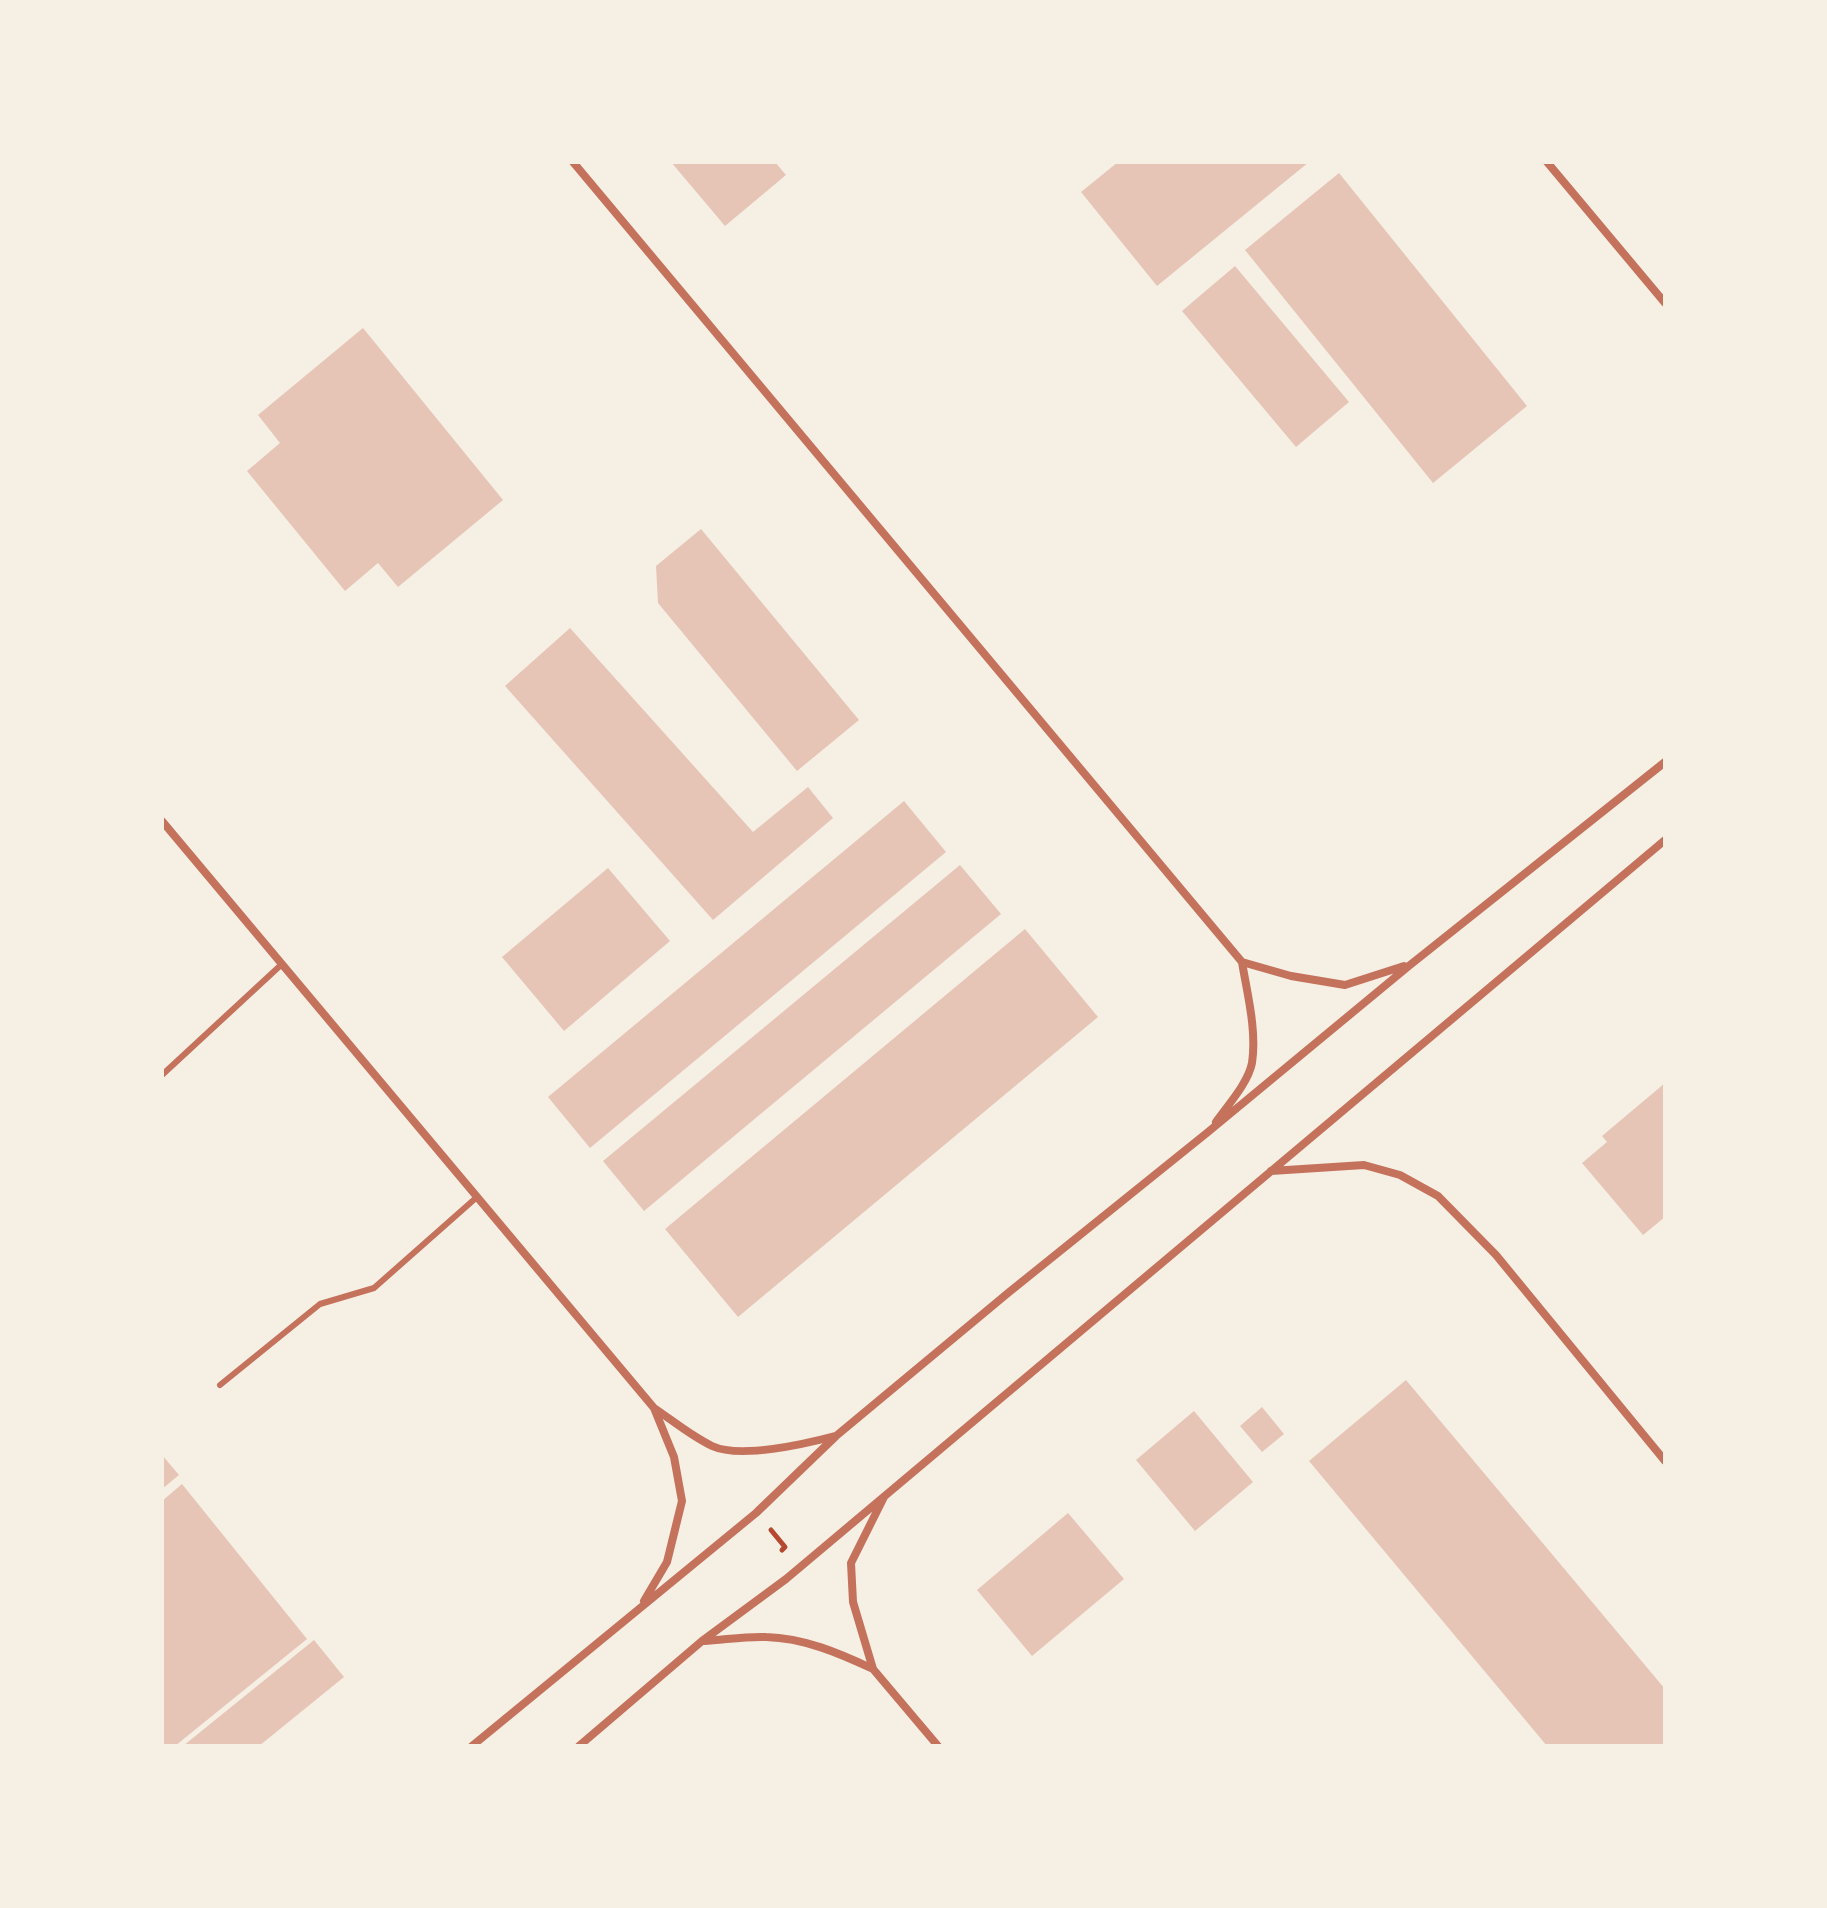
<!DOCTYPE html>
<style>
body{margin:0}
#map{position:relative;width:1827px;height:1908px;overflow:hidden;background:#f6efe4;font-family:"Fira Sans",sans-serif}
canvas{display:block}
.frame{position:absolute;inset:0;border:164px solid #f6efe4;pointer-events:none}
</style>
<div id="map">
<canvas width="1827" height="1908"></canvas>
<div class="frame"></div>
</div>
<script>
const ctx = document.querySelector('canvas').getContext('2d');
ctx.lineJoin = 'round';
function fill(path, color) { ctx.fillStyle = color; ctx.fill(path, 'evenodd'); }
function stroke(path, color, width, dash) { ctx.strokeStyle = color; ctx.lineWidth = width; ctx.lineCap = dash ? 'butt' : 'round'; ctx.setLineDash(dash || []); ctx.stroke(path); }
fill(new Path2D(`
 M671,162H775L786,175L725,226Z
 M1118,162H1309L1157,286L1081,192Z
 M1339,173L1527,406L1433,483L1245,250Z
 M1235,266L1349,402L1296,447L1182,311Z
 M363,328L503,500L398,587L378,563L345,591L247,471L280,443L258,415Z
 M701,529L859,720L797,771L658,603L656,566Z
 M570,628L753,832L808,787L833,818L713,920L505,686Z
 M904,801L946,852L590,1148L548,1097Z
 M960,865L1001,914L644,1211L603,1161Z
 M608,868L670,941L564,1031L502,957Z
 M1025,929L1098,1017L738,1317L665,1229Z
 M1665,1083V1217L1643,1235L1582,1163L1607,1142L1602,1136Z
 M1406,1380L1665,1689V1746H1547L1309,1461Z
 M1262,1407L1284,1434L1262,1452L1240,1426Z
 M1194,1411L1253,1482L1195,1531L1136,1460Z
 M162,1455L179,1475L162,1489Z
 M182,1484L307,1639L175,1746H162V1501Z
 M1068,1513L1124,1579L1032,1656L977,1590Z
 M314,1640L344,1677L259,1746H183Z`), '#e6c5b7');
stroke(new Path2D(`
 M771,1530L785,1547L782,1550`), '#b5482f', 5);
stroke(new Path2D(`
 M162,1075L282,964
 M220,1385L320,1304L374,1288L477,1197`), '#c5725c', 6);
stroke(new Path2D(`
 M573,162L1242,962C1247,993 1257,1030 1252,1063C1248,1083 1228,1105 1216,1122
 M1547,162L1665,303
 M162,821L654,1408L674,1457L682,1501L667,1562L644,1601
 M1242,962L1291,976L1345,985L1404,966
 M1271,1171L1364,1165L1400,1175L1438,1196L1496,1255L1665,1461
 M654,1408C672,1420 691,1436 712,1446C740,1459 805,1444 835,1436
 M884,1497L851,1563L853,1602L873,1669L938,1746
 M704,1641C724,1640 746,1636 766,1637C804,1638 839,1653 873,1669
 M472,1746L756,1513L836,1436L1008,1293L1208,1132L1410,965L1665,762
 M579,1746L702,1641L786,1579L1665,840`), '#c5725c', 8);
</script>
